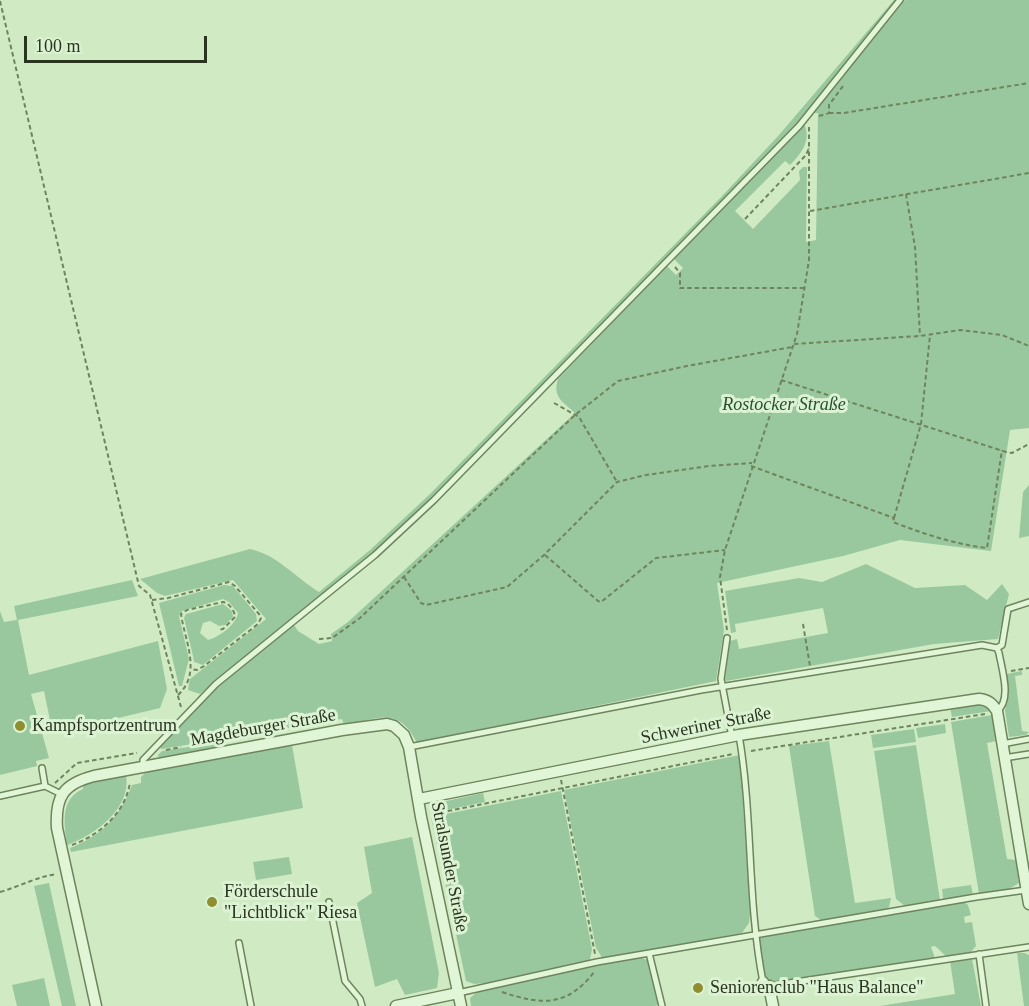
<!DOCTYPE html>
<meta charset="utf-8">
<style>
body{margin:0}
#map{position:relative;width:1029px;height:1006px;overflow:hidden;background:#d0ebc4;font-family:Georgia,serif}
canvas{display:block}
.scale{position:absolute;left:24px;top:36px;width:183px;height:27px;box-sizing:border-box;border:3px solid #2a351f;border-top:0;padding-left:8px;font-size:18px;line-height:21px;white-space:nowrap;color:#2a351f;-webkit-text-stroke:4px #dcf3d3;paint-order:stroke}
</style>
<div id="map">
<canvas width="1029" height="1006"></canvas>
<div class="scale">100 m</div>
</div>
<script>
const ctx = document.querySelector('canvas').getContext('2d');
ctx.lineJoin = 'round';
function fill(path, color) { ctx.fillStyle = color; ctx.fill(path, 'evenodd'); }
function stroke(path, color, width, dash) { ctx.strokeStyle = color; ctx.lineWidth = width; ctx.lineCap = dash ? 'butt' : 'round'; ctx.setLineDash(dash || []); ctx.stroke(path); }
function label(font, color, halo, rows, align = 'center') {
  ctx.font = font + ' Georgia,serif'; ctx.lineWidth = 6; ctx.setLineDash([]); ctx.textBaseline = 'middle'; ctx.strokeStyle = halo; ctx.fillStyle = color; for (const [text, x, y, turn = 0] of rows) {
    ctx.save(); ctx.translate(x, y); ctx.rotate((+turn || 0) * Math.PI / 180); ctx.textAlign = isNaN(turn) ? turn : align; if (halo) ctx.strokeText(text, 0, 0); ctx.fillText(text, 0, 0); ctx.restore();
  }
}
fill(new Path2D(`
 M894,0H897L804,116L431,498L372,553L200,694L188,690L190,679L266,619L233,580L165,596L157,593L140,579L250,549C276,554 296,578 319,592L370,550L430,494L724,194L779,135Z
 M905,0H1029V428L1010,430L991,551L900,540L843,556L717,583L724,630L716,681L417,743C398,705 379,719 344,725L342,719L162,749L159,747L204,698L294,625L298,631L319,644L332,641L331,634L348,622L575,413C563,402 552,397 558,379L667,266L676,275L683,268L674,259L804,124C812,140 801,154 790,165L785,161L735,211L753,229L800,180L799,171L803,167H807L806,242L816,240L818,113H814Z
 M1029,485V536L1019,538L1023,492Z
 M866,564L915,588L965,585L987,600L1002,584L1009,594L998,639L934,644L726,681L725,679L730,641L737,639L739,649L828,633L823,608L735,624L736,632L731,633L725,591L799,578L822,582Z
 M132,580L138,596L18,620L29,675L158,641L167,689L160,708L68,730L51,725L44,691L31,694L49,758L36,761L37,766L0,775V611L4,622L17,620L14,606Z
 M224,585L233,586L256,614L257,621L203,665L194,662L193,656L184,618L186,614L223,604L232,611L233,617L225,625L219,626L210,621L203,623L200,633L208,640C219,637 236,625 238,613L229,602L223,599L182,611L179,616L189,659L182,686H179L159,603Z
 M1022,671V675L1015,676L1022,731L1029,732L1026,735L1009,737L1005,710L1008,692L1006,674Z
 M981,704L988,707L991,711L952,717L950,707Z
 M992,715L996,741L987,743L1007,859L1016,860L1019,883L1009,889L979,894L951,722Z
 M945,724L946,733L918,738L916,728Z
 M914,729L916,742L873,748L871,735Z
 M829,741L855,903L891,898L889,907L886,910L821,920L815,916L789,746Z
 M215,743L217,749L159,759L158,755L162,751Z
 M292,745L303,808L71,852L70,848C101,836 120,817 132,785L141,783V777L147,771Z
 M916,745L940,900L905,906L896,899L874,751Z
 M740,755L750,914L749,923L742,933L603,959L596,948L564,790Z
 M126,775C132,808 95,835 67,845C64,823 60,799 83,789V784Z
 M561,791L592,949L590,960L486,983L474,984L466,981L431,817Z
 M483,793L485,802L432,813L431,809L440,806L442,802Z
 M412,837L439,973L437,988L405,995L397,979L375,987L357,903L372,893L364,847Z
 M289,857L292,874L256,880L253,862Z
 M49,883L76,1006H62L34,886Z
 M971,885L973,895L943,899L942,889Z
 M964,902L968,905L971,915L964,917L965,923L972,922L976,946L970,953L947,957L935,946L931,947L935,958L767,985L758,938Z
 M1017,953H1024L1029,955V1006H1024Z
 M640,957L647,960L658,1005L655,1006H471L470,998L481,989L595,965Z
 M972,959L981,1006H880L955,994L950,961Z
 M44,978L50,1006H17L12,985Z`), '#99c89e');
const lane = new Path2D(`
 M727,638L721,679L732,737
 M997,648L1002,645L1008,609L1029,602
 M739,735C753,817 747,900 763,982
 M1002,744L1029,739
 M409,747L701,690L982,645L997,648L999,653C1002,670 1012,700 997,711
 M1004,758L1029,754
 M143,766V760L216,684L375,555L434,500L799,126L900,0
 M42,768L45,786
 M0,796L45,786L61,794
 M329,902L345,981L360,999L362,1006
 M239,943L251,1006
 M649,953L662,1006
 M979,954L986,1006
 M769,986L1029,947
 M458,993L597,962L976,897L1026,890`);
const street = new Path2D(`
 M419,799L739,735L979,699C988,700 992,703 997,711L1029,904
 M763,982L764,986H769L773,1006
 M96,1006L57,828C55,797 63,784 94,776L342,730L387,724L394,726L404,735L409,747L421,817L461,1006
 M396,1006L458,993`);
stroke(lane, '#6f845c', 8);
stroke(street, '#6f845c', 13);
stroke(new Path2D(`
 M0,1L139,586L150,595L181,707
 M829,113H844L1029,83
 M819,116L829,113V105L843,86
 M906,194L915,247L920,336
 M810,211L1029,173
 M745,219L806,155L809,148V127
 M675,267L680,273V288H805
 M794,344L920,336L960,330L1002,335L1029,346
 M781,380L1006,452L1012,453L1029,444
 M554,403L579,417L617,482
 M751,466L894,518L893,522C924,534 954,544 987,548L1002,450
 M894,518L921,424L930,335
 M545,555L598,601L601,602L656,558L725,550
 M404,577L421,603L426,605L507,587L544,555L617,482L646,475L709,466L752,463
 M152,600L168,598L229,582L235,586L259,614L261,618L258,624L204,666L197,670L191,669
 M803,624L810,666
 M727,630L720,577L725,550L797,334L809,260V148
 M319,639L332,638L360,618L575,415L618,381L687,366L792,347
 M1011,671L1029,668
 M178,695C202,673 185,642 181,614L187,610L223,602C229,603 235,611 235,617L223,629L218,630
 M166,750L181,747
 M751,751L985,714
 M561,780L595,954
 M55,783L77,763L137,753
 M433,814L733,754
 M72,845C100,835 126,812 130,782
 M0,892C21,886 36,877 57,874
 M502,992C544,1006 568,1006 595,971`), '#6f845c', 2, [4.5, 3]);
stroke(lane, '#e0f6d6', 5);
stroke(street, '#e0f6d6', 10);
for (const [x, y, r, color] of [
 [20,726,6,"#8f8e30"],
 [212,902,6,"#8f8e30"],
 [698,988,6,"#8f8e30"]
]) { const dot = new Path2D(); dot.arc(x, y, r, 0, 2 * Math.PI); ctx.fillStyle = color; ctx.fill(dot); stroke(dot, '#dcf3d3', 2); }
label('italic 18px', '#275031', '#dcf3d3', [
 ["Rostocker Straße",784,405]
]);
label('18px', '#2a351f', '#dcf3d3', [
 ["Kampfsportzentrum",32,726],
 ["Förderschule",224,892],
 ["\"Lichtblick\" Riesa",224,913],
 ["Seniorenclub \"Haus Balance\"",710,988]
], 'left');
label('18px', '#2a351f', '#dcf3d3', [
 ["Schweriner Straße",706,726,-11],
 ["Magdeburger Straße",263,728,-10],
 ["Stralsunder Straße",449,867,79]
]);
</script>
